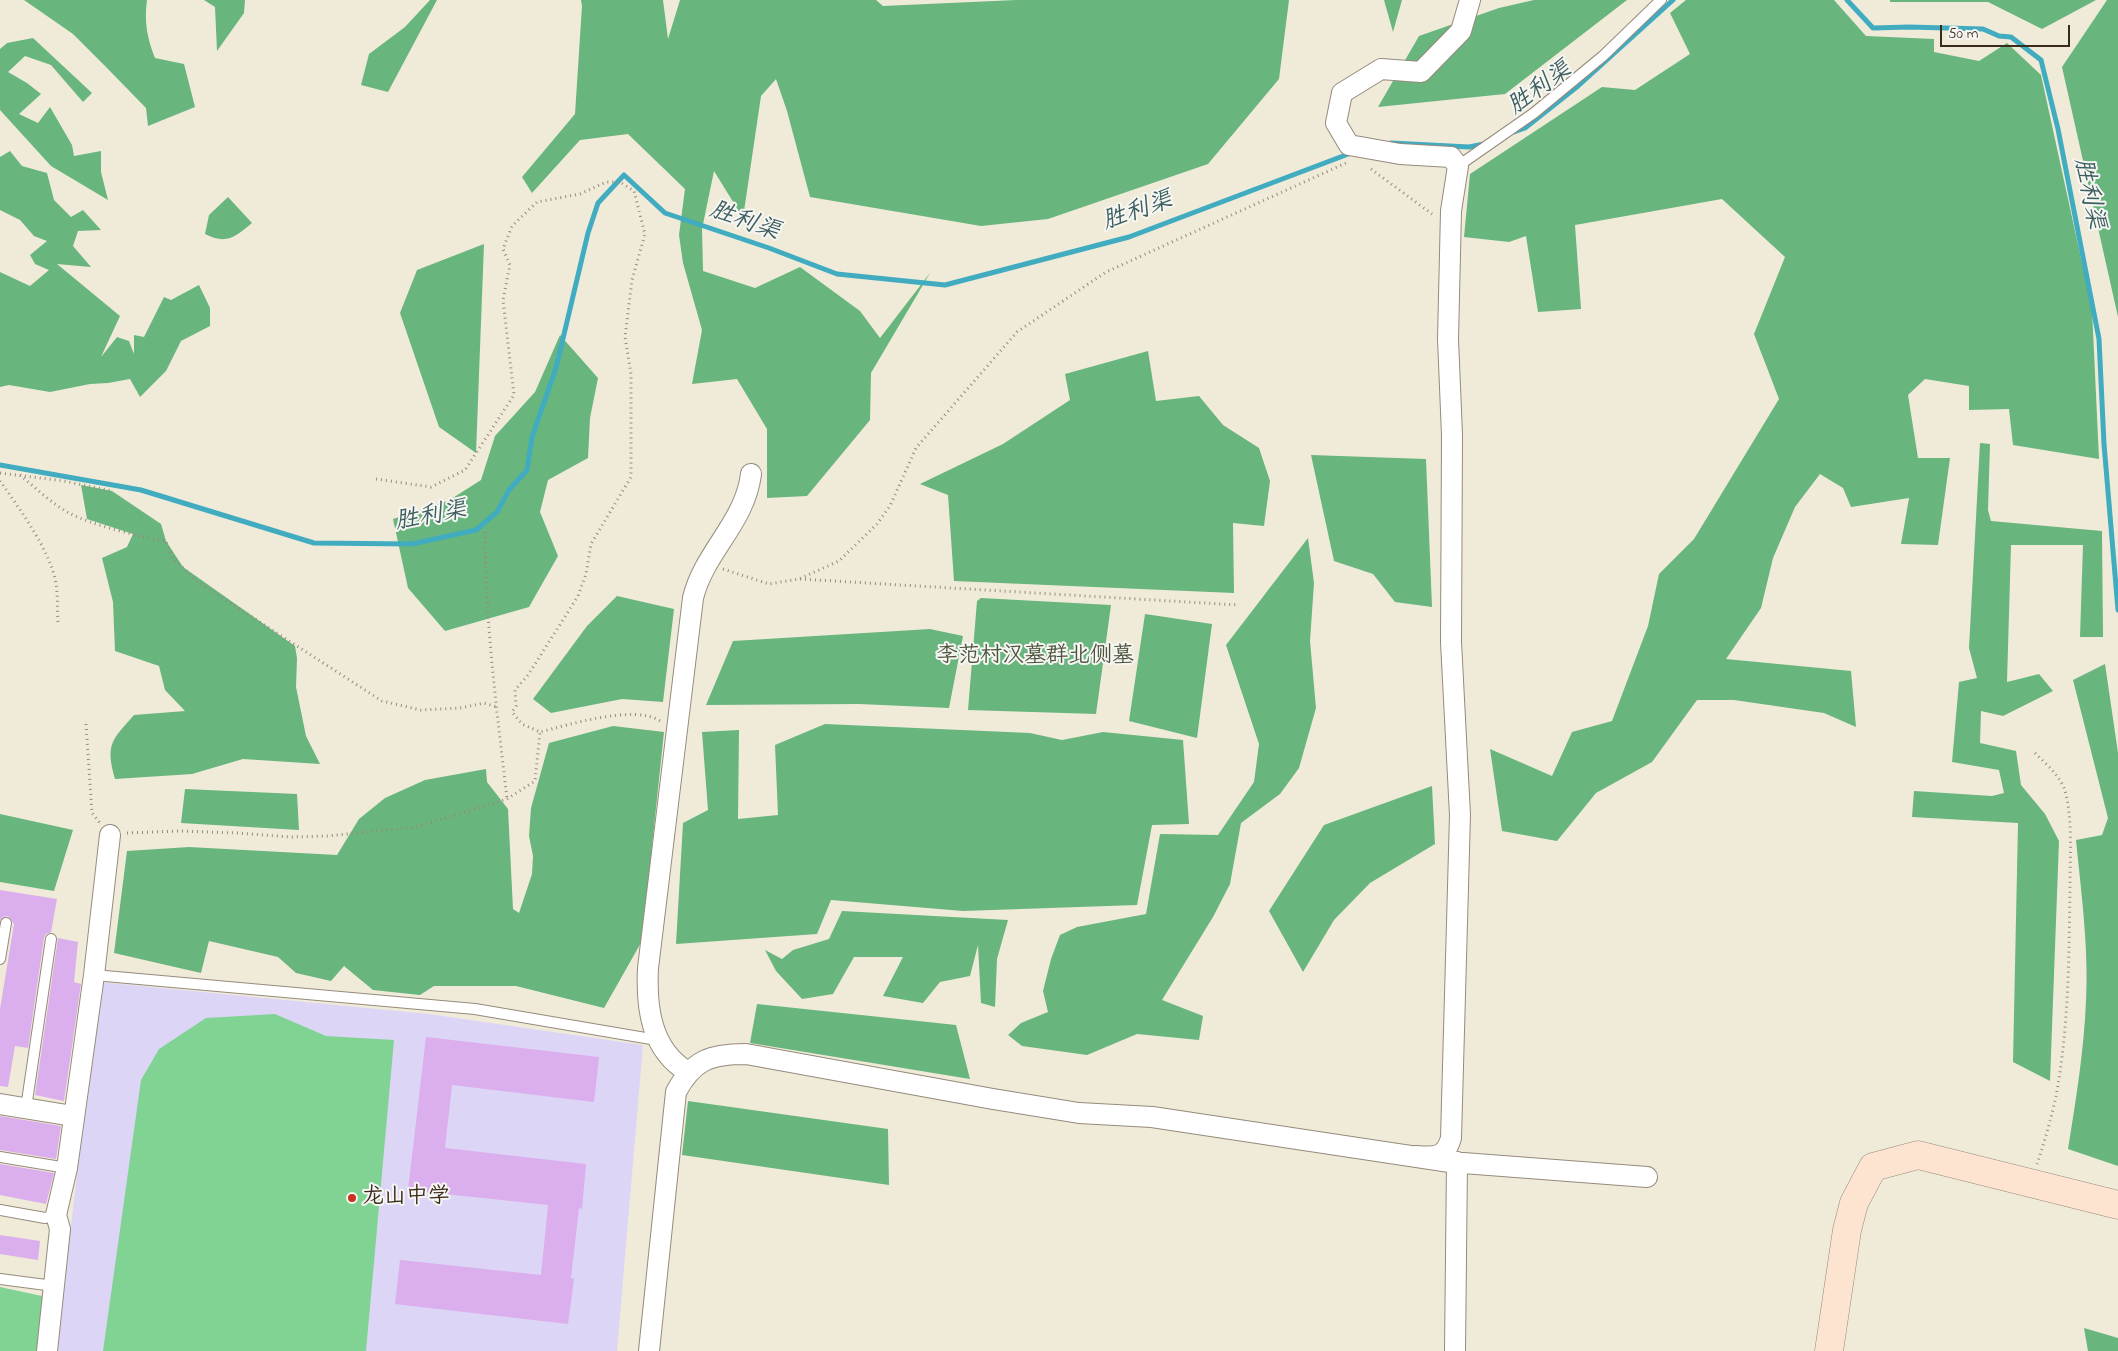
<!DOCTYPE html>
<meta charset="utf-8">
<style>
body{margin:0}
#map{position:relative;width:2118px;height:1351px;overflow:hidden;background:#f0ebd9;font-family:"Indie Flower",sans-serif}
canvas{display:block}
.scale{position:absolute;left:1940px;top:25px;width:130px;height:22px;box-sizing:border-box;border:2px solid #3b2a1e;border-top:0;padding-left:6px;font-size:15px;line-height:18px;white-space:nowrap;color:#3b2a1e;-webkit-text-stroke:4px #f6f6f2;paint-order:stroke}
</style>
<div id="map">
<canvas width="2118" height="1351"></canvas>
<div class="scale">50 m</div>
</div>
<script>
const ctx = document.querySelector('canvas').getContext('2d');
ctx.lineJoin = 'round';
function fill(path, color) { ctx.fillStyle = color; ctx.fill(path, 'evenodd'); }
function stroke(path, color, width, dash) { ctx.strokeStyle = color; ctx.lineWidth = width; ctx.lineCap = dash ? 'butt' : 'round'; ctx.setLineDash(dash || []); ctx.stroke(path); }
function label(font, color, halo, rows, align = 'center') {
  ctx.font = font + ' "Indie Flower","LXGW WenKai TC",sans-serif'; ctx.lineWidth = 4; ctx.setLineDash([]); ctx.textBaseline = 'middle'; ctx.strokeStyle = halo; ctx.fillStyle = color; for (const [text, x, y, turn = 0] of rows) {
    ctx.save(); ctx.translate(x, y); ctx.rotate((+turn || 0) * Math.PI / 180); ctx.textAlign = isNaN(turn) ? turn : align; if (halo) ctx.strokeText(text, 0, 0); ctx.fillText(text, 0, 0); ctx.restore();
  }
}
fill(new Path2D(`
 M100,982L429,1014L643,1045L617,1351H56Z`), '#ddd5f6');
fill(new Path2D(`
 M275,1014L326,1036L394,1040L366,1351H103L141,1080L159,1049L206,1018Z
 M0,1287L47,1297L39,1351H0Z`), '#81d394');
fill(new Path2D(`
 M24,0H147C144,21 147,38 155,58L184,64L195,107L148,126L146,108L106,67L73,34Z
 M204,0H245L244,13L217,51L215,7Z
 M430,0H437L388,92L361,85L369,54L405,27Z
 M581,0H663L668,39L680,0H876L883,6L1016,0H1289L1279,79L1208,164L1048,219L981,226L810,197L787,111L776,79L761,96L743,218L714,171L702,229L703,271L755,288L800,267L860,311L880,338L930,273L871,373L870,420L807,496L767,498V429L737,379L692,384L702,330L683,263L679,235L685,189L628,134L580,140L532,193L522,177L575,114L582,6Z
 M1384,0H1402L1393,32Z
 M1534,0H1627L1505,94L1378,107L1419,36L1499,8Z
 M1686,0H1834L1866,36L1934,39V52L1979,61L2007,43L2041,75L2092,309L2099,459L2013,445L2009,409L1969,410V386L1925,379L1908,395L1918,458H1950L1938,545L1901,544L1909,498L1851,507L1843,488L1820,474L1795,507L1773,558L1761,608L1726,659L1851,671L1856,727L1824,713L1734,700H1697L1652,762L1596,793L1557,841L1502,831L1490,749L1552,776L1572,732L1612,721L1648,626L1659,574L1694,539L1779,399L1754,334L1785,257L1722,199L1575,225L1581,309L1538,312L1526,236L1509,242L1464,237L1470,174L1602,87L1635,90L1690,54L1670,13Z
 M1890,0H2096L2042,29L1988,2H1890Z
 M2107,0H2118V317L2062,67Z
 M33,38L92,93L83,102L51,65L25,56L8,72L27,83L41,94L19,114L38,123L50,107L72,145L74,156L101,151V172L108,200L51,166L0,110V49L7,43Z
 M10,151L22,166L47,173L54,200L71,217L83,210L101,230L78,231L73,246L91,267L57,264L120,316L101,357L117,337L129,341L134,354V335L144,337L164,297L171,300L199,285L210,308V326L181,341L166,371L140,397L130,379L108,383L90,384L50,392L9,385L0,387V272L30,286L49,270L35,264L30,255L47,241L34,236L20,220L0,210V157Z
 M228,197L252,223C235,237 227,245 205,234L209,215Z
 M484,244L476,453L439,427L400,313L417,270Z
 M560,335L598,378L590,418L588,458L548,480L540,512L558,556L529,607L445,631L408,588L393,519L448,501L481,480L495,436L535,392Z
 M1148,351L1156,401L1199,396L1223,425L1259,448L1270,481L1264,526L1233,523L1234,593L954,581L948,495L920,484L1003,444L1070,400L1065,374Z
 M1980,443L1990,444L1988,510L1991,521L2102,531L2103,637H2080L2083,545H2011L2007,682L2039,674L2053,691L2003,716L1981,711L1980,743L2016,751L2021,785L2045,814L2059,841L2050,1081L2013,1062L2018,823L1912,817L1914,791L1992,796L2004,793L1999,770L1952,762L1959,682L1977,678L1969,648Z
 M1311,455L1426,459L1432,607L1395,602L1373,574L1334,561Z
 M81,485L112,491L161,524L166,541L183,567L295,646L297,658L296,687L306,736L320,764L243,759L192,774L115,779C105,744 112,740 134,715L185,711L165,690L159,666L115,651L113,602L102,558L127,547L133,534L87,519Z
 M1308,538L1314,583L1310,641L1316,708L1299,768L1280,794L1241,823L1230,884L1213,917L1162,1000L1203,1016L1199,1040L1137,1034L1087,1055L1022,1046L1008,1035L1021,1023L1048,1012L1043,991L1051,959L1060,935L1077,927L1146,914L1160,834L1218,835L1254,782L1259,744L1226,645Z
 M617,596L674,609L663,702L622,699L551,713L533,699L587,626Z
 M981,598L1111,605L1096,714L968,710L977,601Z
 M1145,614L1212,624L1197,738L1129,721Z
 M930,629L963,636L949,708L859,704L706,705L733,641Z
 M2105,664L2118,753V1166L2068,1149C2076,1100 2084,1050 2086,1001C2089,949 2081,891 2076,840L2102,835L2108,818L2073,680Z
 M825,724L1030,733L1062,740L1103,732L1183,740L1189,824L1152,825L1137,905L963,911L831,900L817,934L676,944L683,823L708,810L702,732L739,730L738,819L778,815L775,745Z
 M613,726L664,732L642,941L604,1008L516,986H434L420,995L373,990L344,966L331,981L296,973L278,957L209,941L201,973L114,953L127,851L189,847L337,855L359,819L385,798L425,780L486,769L487,782L508,809L513,909L519,913L532,874L533,856L529,836L531,808L549,743Z
 M1432,786L1435,844L1370,883L1334,920L1303,972L1269,911L1324,825Z
 M185,789L297,794L299,830L181,823Z
 M0,814L73,830L54,891L0,882Z
 M842,911L1008,920L997,959L995,1007L981,1003L978,945L970,976L940,982L923,1003L883,996L903,957H854L833,994L802,999L776,971L765,950L782,959L793,950L829,939Z
 M757,1004L956,1025L970,1079L750,1043Z
 M688,1101L888,1129L889,1185L682,1155Z
 M2084,1328L2118,1338V1351H2088Z`), '#68b57e');
stroke(new Path2D(`
 M1847,0L1873,28L1909,27L1983,29L1999,36L2011,37L2041,60L2058,129L2099,339L2104,444L2118,610
 M1511,133L1525,128L1578,86L1673,0
 M1391,143L1469,147L1484,144
 M0,465L141,490L314,543L412,544L476,530L497,512L509,490L527,470L532,437L556,368L588,233L598,203L624,175L665,213L769,248L837,274L945,285L1129,237L1351,153`), '#41acc0', 5);
fill(new Path2D(`
 M0,890L57,899L51,932L46,934L44,938L28,1048L15,1046L8,1087L0,1086V1009L14,924L8,916L3,917L0,920Z
 M58,938L78,942L74,982L81,984L64,1101L35,1095Z
 M426,1037L599,1057L594,1102L452,1085L445,1148L586,1164L582,1209L579,1208L571,1278L574,1279L568,1324L395,1304L400,1260L541,1275L548,1205L408,1190Z
 M0,1116L61,1126L56,1159L0,1150Z
 M0,1164L54,1173L46,1204L0,1195Z
 M0,1235L40,1241L38,1260L0,1254Z`), '#dbaeed');
const lane = new Path2D(`
 M1458,166L1534,113L1603,56L1661,0
 M0,959L6,923
 M94,975L475,1009L657,1040
 M26,1108L51,939
 M0,1157L67,1168
 M0,1210L45,1218L56,1215
 M0,1279L54,1286`);
const street = new Path2D(`
 M688,1072C651,1050 646,1008 648,968L693,598C704,552 745,523 751,474
 M0,1104L73,1116
 M47,1351L60,1229L56,1215L67,1168L94,975L110,835
 M649,1351L676,1092C693,1060 710,1054 746,1054L993,1099L1079,1113L1152,1117L1450,1162L1647,1177
 M1455,1351L1457,1162L1415,1156C1434,1157 1445,1159 1451,1138L1460,815L1451,642L1452,435L1448,339L1451,211L1458,166L1451,157L1400,154L1349,145L1336,123L1342,93L1381,69L1421,72L1461,31L1470,0`);
const secondary = new Path2D(`
 M1829,1351L1847,1230L1854,1203L1873,1167L1918,1155L2118,1205`);
stroke(lane, '#968a7c', 12);
stroke(street, '#968a7c', 22);
stroke(secondary, '#968a7c', 29);
stroke(new Path2D(`
 M1371,169L1432,214
 M0,473L64,481L112,491
 M20,475C36,488 52,504 69,513C92,525 140,537 166,541L172,557L198,582L382,701L421,710L460,708L484,703L497,707
 M376,479L431,487L465,470L514,395L503,300L510,265L503,249L512,226L537,202L580,194L606,182H620L634,191L645,234L632,280L625,337L631,374V477L591,544L586,574L578,596L528,675L515,690L516,706L512,712L522,724L540,732C568,725 635,704 660,721
 M0,481C19,508 50,550 56,583C58,595 57,609 58,622
 M485,532C485,621 497,711 507,799
 M723,569L769,584L799,579L839,561L877,524L890,506L916,448L1017,332L1106,272L1346,163
 M800,579L1238,605
 M86,724L92,813L100,823
 M2035,753C2046,764 2058,774 2064,788C2073,813 2070,859 2070,886C2069,948 2069,1010 2060,1072C2056,1103 2047,1134 2037,1164
 M127,833L179,831L237,833L291,837L327,836L416,827L507,799L535,781L540,732`), '#968a7c', 3, [1, 4]);
stroke(lane, '#fff', 10);
stroke(street, '#fff', 20);
stroke(secondary, '#fde4d0', 28);
for (const [x, y, r, color] of [
 [352,1198,5,"#c8321e"]
]) { const dot = new Path2D(); dot.arc(x, y, r, 0, 2 * Math.PI); ctx.fillStyle = color; ctx.fill(dot); stroke(dot, '#f6f6f2', 2); }
label('22px', '#4c543c', '#f6f6f2', [
 ["李范村汉墓群北侧墓",1035,657]
]);
label('22px', '#3b2a1e', '#f6f6f2', [
 ["龙山中学",362,1198]
], 'left');
label('italic 24px', '#3d5e5f', '#f6f6f2', [
 ["胜利渠",1541,90,-36],
 ["胜利渠",2087,194,78],
 ["胜利渠",1138,213,-19],
 ["胜利渠",744,223,20],
 ["胜利渠",431,518,-10]
]);
</script>
